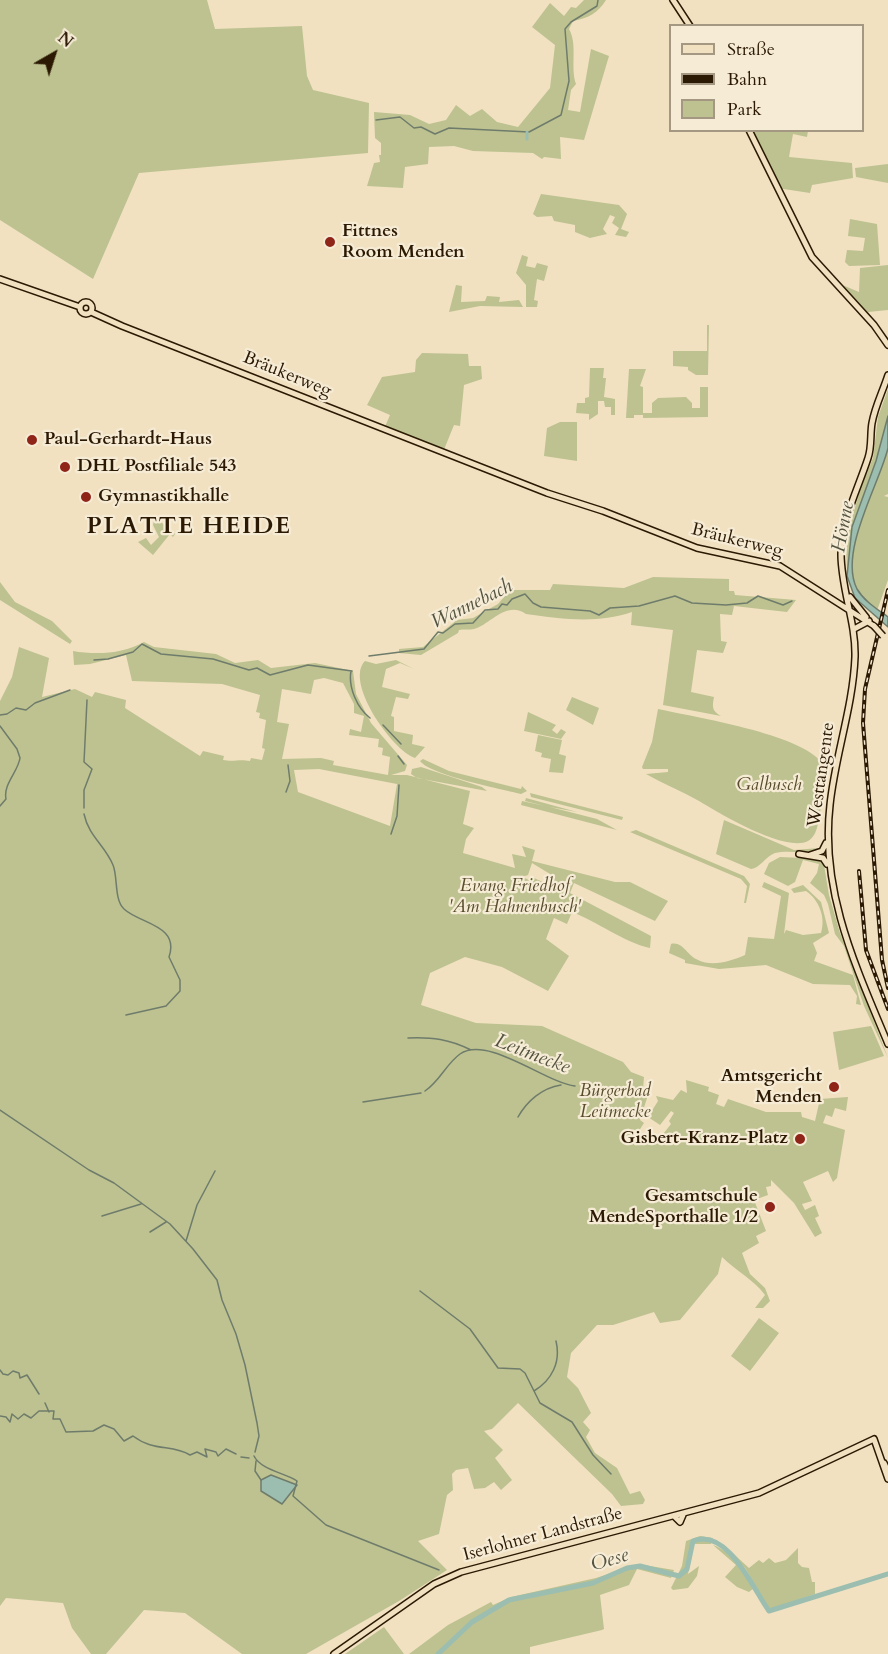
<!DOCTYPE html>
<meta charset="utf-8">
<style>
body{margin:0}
#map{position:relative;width:888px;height:1654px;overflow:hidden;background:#f1e1c0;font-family:Cardo,serif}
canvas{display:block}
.legend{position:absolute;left:669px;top:24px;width:195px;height:108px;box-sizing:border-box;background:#f6ecd6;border:2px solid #a59882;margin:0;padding:8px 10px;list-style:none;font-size:18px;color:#2c1903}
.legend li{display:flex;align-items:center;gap:12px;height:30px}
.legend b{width:30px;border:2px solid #a59882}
.north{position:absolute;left:24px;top:24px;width:60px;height:60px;-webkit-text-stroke:4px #f6ecd6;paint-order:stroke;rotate:39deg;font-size:16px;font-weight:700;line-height:24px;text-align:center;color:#2c1903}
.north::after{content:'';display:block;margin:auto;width:21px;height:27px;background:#2c1903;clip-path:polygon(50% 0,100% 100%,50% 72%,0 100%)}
</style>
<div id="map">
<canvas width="888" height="1654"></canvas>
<ul class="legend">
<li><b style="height:8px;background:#f1e1c0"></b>Straße</li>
<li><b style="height:8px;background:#2c1903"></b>Bahn</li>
<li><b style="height:16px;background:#bdc290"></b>Park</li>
</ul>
<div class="north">N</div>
</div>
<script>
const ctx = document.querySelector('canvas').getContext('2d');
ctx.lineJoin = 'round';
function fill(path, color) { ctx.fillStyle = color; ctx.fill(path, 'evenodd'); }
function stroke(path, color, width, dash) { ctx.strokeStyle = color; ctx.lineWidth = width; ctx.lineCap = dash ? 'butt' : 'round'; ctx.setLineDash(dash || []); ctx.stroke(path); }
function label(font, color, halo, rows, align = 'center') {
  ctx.font = font + ' Cardo,serif'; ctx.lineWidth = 4.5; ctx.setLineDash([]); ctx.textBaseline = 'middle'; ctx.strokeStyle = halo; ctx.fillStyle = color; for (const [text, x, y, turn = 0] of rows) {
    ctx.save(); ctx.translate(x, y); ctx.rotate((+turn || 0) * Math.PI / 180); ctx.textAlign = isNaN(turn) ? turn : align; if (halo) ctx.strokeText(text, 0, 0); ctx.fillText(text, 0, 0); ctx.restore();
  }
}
fill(new Path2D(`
 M0,0H207L215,29L302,26L307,76L313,90L369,103L368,153L139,173L93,279L0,220Z
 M584,0H606C598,13 589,18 573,21L569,29C578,45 570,67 576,84L571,90L568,110L580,112L591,49L609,56L584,140L560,137L561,159L544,157L542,159L533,153L473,151L454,146L429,147L428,164L405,167L403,188L367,186L374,163L380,162L379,155H381V143L375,138L374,112L410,115L429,124L446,120L456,105L470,116L482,109L497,122L518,127L550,88L555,45L532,27L550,3L564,16L571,7L576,8Z
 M749,131H808L807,137L793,134L789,157L852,163L853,178L812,185L810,193L777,188Z
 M888,164V183L856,177L855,168Z
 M541,194L619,205L627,214L621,229L629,232L626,237L615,235L619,228L612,223L615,217L610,215L603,229L607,234L590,238L575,232V225L554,221L552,216L537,217L533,214Z
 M850,219L877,224L880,265L849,266L845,262L847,250L863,251L865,238L848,236Z
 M522,255L528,257L526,266L535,268L537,263L548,266L544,281L537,279L534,300L538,301L537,307H526V285L516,273Z
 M888,265V310L868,312L886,336L840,284L859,292L860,268Z
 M456,285L462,286L461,302L485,301L487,296L500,297L499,302L519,300L523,307L480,306L449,312Z
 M707,325H709L708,375H696L688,370V367L673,366V351H707Z
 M422,353L468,354L469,366H481L482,379L464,385L460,426L454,425L443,452L384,429L390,415L367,405L382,377L415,372L416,360Z
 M590,368H604L603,378H606L604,397L615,399V415H611V407H605L604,401H598V414L589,420V414L576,413L577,403H585V398L589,397Z
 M629,369H646L640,386L643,387V413H652V403L658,398L686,397L692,403V408H700V387H708V417L643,418V415H634V418H626Z
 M888,389V494L884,496L888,497V580L875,616L852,592L847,571L846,539L860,490L873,458L878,417Z
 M560,422H577V461L544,456L547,428Z
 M155,517L175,534L173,537L170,534L153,555L138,542L146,538L151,545L159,537L153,525Z
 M653,577L729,579V591H734L735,595L796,600L787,612L734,606L732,615L720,614L721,641L727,642L723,653L697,650L691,692L714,697C712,707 712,711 721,716L663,705L673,630L631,625L632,612C596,624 563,619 526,614C506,600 490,625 474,629C470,630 463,629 459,630L458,633L421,655L399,653V649L423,647L457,620L473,618L498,604L510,590H550L553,584L624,588Z
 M0,582L15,602L52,621L72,641L70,644L0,600Z
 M144,642L154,647L216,654L235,663L258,660L271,668L315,663L353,671L356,694L371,723L407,765L405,771L391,775H407L470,791L463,824L474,828L466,839L463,853L515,868L512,854L526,857L522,846L535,850L532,861L615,882H630L668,901L655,921L574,883L570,893L651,936L650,948C623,942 598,922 572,912L567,924L554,918L546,939L569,956L548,991L502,967L465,957L430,973L421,1005L476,1023L542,1026L623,1062L631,1072L644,1077L643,1089L649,1092L640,1120L644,1123L635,1137L660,1138L671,1124L669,1121L674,1113L671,1111L660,1125L648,1117L658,1101L656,1096L673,1100L681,1090L687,1093L686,1080L709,1087L708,1091L719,1095L716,1104L724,1107L728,1099L766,1112H801L802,1117L815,1121L820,1099L848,1097L846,1111L835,1108L832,1117L826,1115L823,1123L845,1130L837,1178L833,1182L828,1171L803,1182L812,1201L802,1204L805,1210L815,1205L819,1216L815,1218L822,1233L815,1237L794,1203L771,1180V1186L766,1187L768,1195L754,1200L766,1231L756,1236L759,1243L742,1253L750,1274L765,1288L770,1301L763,1308H755L765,1295C753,1279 736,1271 722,1257L718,1274L680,1320L660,1323L654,1312L613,1325H597L571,1353L567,1377L578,1388L591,1413L583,1422L590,1430L586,1437L595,1453L617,1468L630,1494L640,1491L645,1500L643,1504L621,1506L612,1494L518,1403L492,1429L484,1431L503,1450L495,1458L512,1480L501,1490L494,1482L485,1488L474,1489L468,1468L456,1470L452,1474L453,1490L447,1495L439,1534L418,1541L447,1570L399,1601L306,1654H242L185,1613L144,1610L106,1654H91L72,1628L63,1603L6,1598L0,1606V701L12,677L19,647L49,658L42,697L75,689L92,697L95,692L126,700L125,708L200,756L203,751L224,756L223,760C234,762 239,759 250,761L251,758L262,760L265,749L262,748L266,720L259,718L260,713L256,712L260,695L222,684L132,681L126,655L90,664L74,665L73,651C96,655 123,654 144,642ZM324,678L343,683L354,704V713L364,716L361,732L350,729L349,735L379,739L378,747L383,748L382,755L390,757L388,775L333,765L334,761L321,758L282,759L289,724L277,722L282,689L311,694L314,680ZM319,769L397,784L390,826L298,792L294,770ZM532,863L555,877L551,886L532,877L529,880L522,877L528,875ZM270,1475L296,1485L282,1504L261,1480Z
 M396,660L414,669L400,663L386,669L382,687L410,694L408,699L396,697L391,716L394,717V731L413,735L412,744L425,747L415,758C392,750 344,682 365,661L376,664Z
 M572,697L599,708L593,725L566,710Z
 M658,709C694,717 802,734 822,763C829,773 823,797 821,808C818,818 819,835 808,841C785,853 719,813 699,801C682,791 663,784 646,774L668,772V769H643L642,767L652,742Z
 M528,712L556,725L552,730L557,734L561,729L566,732L561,739L524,731Z
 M538,735L562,740L559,754L566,756L563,773L549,772L551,759L541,757L542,753L535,751Z
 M423,759L449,771L521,789L522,786L527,791L521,794C501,789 430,775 420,761Z
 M421,767L482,787L487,791L417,778L411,774L412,769Z
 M530,793L623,817L622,820L531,797Z
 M526,798L577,812L550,807L597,819L617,830L521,805L522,801L545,806L525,801Z
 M724,820L794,850L820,848C806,856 790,849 775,853C765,857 760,868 751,869L716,854Z
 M636,830L744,876L750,884L746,903H744L747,886L741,879L630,832Z
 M780,857L823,859L829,895L840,933L888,1058L864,1006L844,946L835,934L828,904L824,895L810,883L817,873L819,864L803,860L795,882L788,886L764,874L769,863Z
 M764,882L789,893L784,934L786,930L803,935L821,933C826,917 819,900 806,891L794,893L791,889L803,885L821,902L829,933L813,943L817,953L814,961L853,975L861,1005L856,1004L857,996L850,985L813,984L766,965L719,969L685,963V960L669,953L671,944C683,941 687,956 698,960C712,967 732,961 745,955L748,937L774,939L781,896L762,887Z
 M871,1026L884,1056L839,1070L833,1032Z
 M759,1318L779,1333L750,1371L731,1356Z
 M700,1536L713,1538L711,1544H694L688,1574L699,1566L697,1576L688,1588L673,1590L671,1588L682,1566L686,1541Z
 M715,1540C728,1547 741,1561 749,1568L759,1560L763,1563L769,1558L775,1563L786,1560L798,1548V1563L802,1567L809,1568L812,1582H815V1594L770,1610L745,1568Z
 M713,1545C731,1551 745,1572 754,1588L749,1592L737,1587L725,1577L736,1565Z
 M638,1564L674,1570L671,1578L637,1569L629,1585L600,1595L604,1629L602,1630L530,1647V1654H409L448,1625L491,1602L493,1605L511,1597L596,1578Z
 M384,1627L404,1654H345Z`), '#bdc290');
const water = new Path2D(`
 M888,416C888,426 888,438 888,448C880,483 838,552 857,589C864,601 877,609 888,617V627L855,598L847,576L852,527L876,461Z
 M271,1475L297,1485L282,1504L261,1491V1480Z`);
fill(water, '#9bbeb0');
stroke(water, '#6f7c6b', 1.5);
stroke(new Path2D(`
 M376,120L400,117L414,128L421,127L435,134L449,128L529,132L561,115L569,81L565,29L571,22L597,6L598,0
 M369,656L424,649L438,632L443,633L455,624L473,623L485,610L498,609L502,604L507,605L512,599L525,594L533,603L541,607L590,611L599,615L610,608L639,606L675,596L692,603L726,605L747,603L758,596L783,605L792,601
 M94,660L108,659L133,652L142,644L161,654L213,659L249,670L257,668L270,675L308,665L352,671
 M351,671C348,687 357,708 370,718
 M0,715L7,714L16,708L26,710L35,703L70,690
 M383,725L401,744
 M0,726L17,749L20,758C18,772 3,784 6,799L0,806
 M398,756L404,764
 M286,792L290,781L288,765
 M84,808V790L92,769L84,762L87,700
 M84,814C89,837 104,844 113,865C118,877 114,900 124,909C140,924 180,925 169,957L180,980V991L166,1006L126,1015
 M391,834L397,816L399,785
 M408,1038C432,1037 449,1039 471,1050
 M425,1091C440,1081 446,1064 460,1054C488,1035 546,1083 575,1086
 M363,1102L421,1093
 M0,1110L89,1170L114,1183L170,1224L193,1249L217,1280L222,1300L236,1334L245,1365L257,1423L259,1436L255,1452
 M518,1117C527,1101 542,1088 561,1085
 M102,1216L141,1204
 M150,1232L166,1222
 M186,1241L197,1205L215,1171
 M420,1291L470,1329L498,1368L520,1369L525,1373L540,1403L572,1422L593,1455L611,1474
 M0,1370L3,1374L8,1375L13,1371L19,1373L20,1378L27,1375L39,1394
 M534,1391C552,1380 561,1362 556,1341
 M45,1403L49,1412
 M0,1416L6,1417L10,1422L12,1414L18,1419L24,1414L31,1418L39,1411H54L53,1419H60L66,1432L93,1431L104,1425L114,1429L124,1441L133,1436C154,1452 172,1444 190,1455L197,1452L207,1457L205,1449L216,1452L218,1456L226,1449L236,1454
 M254,1456C261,1470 285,1473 297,1481L293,1496L326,1525L439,1570
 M241,1457L249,1458
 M256,1461L255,1471L261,1480`), '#6f7c6b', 1.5);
stroke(new Path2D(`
 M527,132V139`), '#9bbeb0', 3);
stroke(new Path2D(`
 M438,1654L472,1622L509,1600L593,1583L627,1568L640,1566L679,1576L687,1569L693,1541C728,1527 754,1591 769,1611L888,1574`), '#9bbeb0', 5);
const major = new Path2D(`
 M673,0L690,26
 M749,130L812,257L874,325L888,345
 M0,279L80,307
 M80 308a6 6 0 1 1 12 0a6 6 0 1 1-12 0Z
 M91,312L122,326L547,493L603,511L697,548L780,566L874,626
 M888,375C883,391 875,406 872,423C870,434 872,447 868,458C858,489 841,521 841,554C841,589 856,622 855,657C853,707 835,756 830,805C820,891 856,967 888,1044
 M850,597L866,617
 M854,629L869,621
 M799,854L823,858L827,864
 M810,855L822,851L826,843
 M874,1439L888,1479
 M884,1463L888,1472
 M675,1517L680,1522L683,1515
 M334,1654L434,1584L461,1572L759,1493L874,1439`);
stroke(major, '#2c1903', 8);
stroke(major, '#f1e1c0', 5);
const rail = new Path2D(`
 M888,590L865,689L863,723L882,960L888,988
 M859,871L866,950L888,1009`);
stroke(rail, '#2c1903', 4);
stroke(rail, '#f6ecd6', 1.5, [4.5]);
const majorBridge = new Path2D(`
 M874,626L883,636`);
stroke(majorBridge, '#2c1903', 8, []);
stroke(majorBridge, '#f1e1c0', 5);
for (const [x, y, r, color] of [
 [330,242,6,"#8f2418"],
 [32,440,6,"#8f2418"],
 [65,467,6,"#8f2418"],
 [86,497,6,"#8f2418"],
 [834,1087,6,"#8f2418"],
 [800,1139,6,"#8f2418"],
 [770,1207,6,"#8f2418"]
]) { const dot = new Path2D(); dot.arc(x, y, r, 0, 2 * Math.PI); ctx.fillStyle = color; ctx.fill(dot); stroke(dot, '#f6ecd6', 2); }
label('bold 18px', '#2c1903', '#f6ecd6', [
 ["Fittnes",342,232],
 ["Room Menden",342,253],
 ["Paul-Gerhardt-Haus",44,440],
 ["DHL Postfiliale 543",77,467],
 ["Gymnastikhalle",98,497],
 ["Amtsgericht",822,1077,"right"],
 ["Menden",822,1098,"right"],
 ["Gisbert-Kranz-Platz",788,1139,"right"],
 ["Gesamtschule",758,1197,"right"],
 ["MendeSporthalle 1/2",758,1218,"right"]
], 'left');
label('18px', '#2c1903', '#f6ecd6', [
 ["Bräukerweg",287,375,22],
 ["Bräukerweg",737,541,14],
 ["Westtangente",822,775,-82],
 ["Iserlohner Landstraße",543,1535,-15]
]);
label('italic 18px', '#584c2d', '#f6ecd6', [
 ["Galbusch",769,786],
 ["Evang. Friedhof",515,887],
 ["'Am Hahnenbusch'",515,908],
 ["Bürgerbad",615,1092],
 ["Leitmecke",615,1113]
]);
label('italic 20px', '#535340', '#f6ecd6', [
 ["Hönne",844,527,-80],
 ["Wannebach",472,605,-26],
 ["Leitmecke",532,1055,21],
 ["Oese",610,1561,-17]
]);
ctx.letterSpacing = '1.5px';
label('bold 24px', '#2c1903', '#f6ecd6', [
 ["PLATTE HEIDE",189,527]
]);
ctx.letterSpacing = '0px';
</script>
